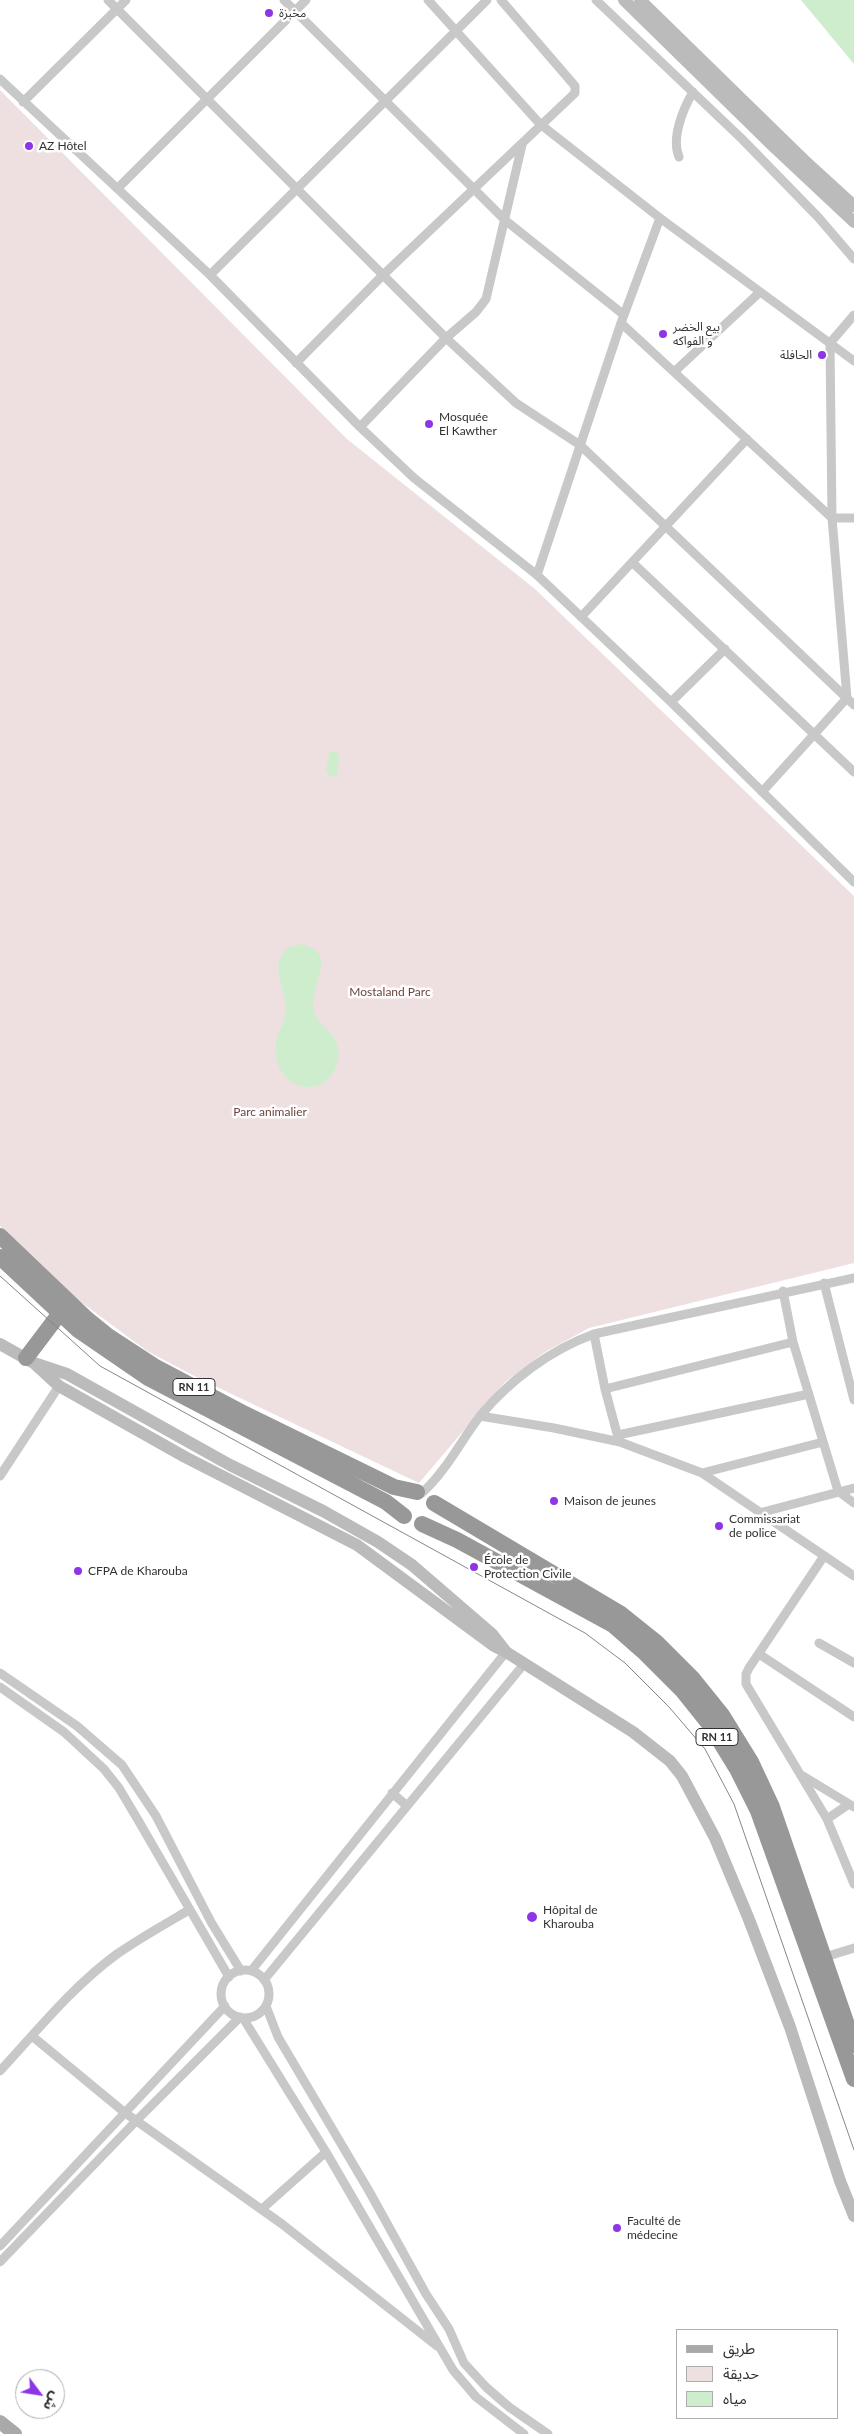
<!DOCTYPE html>
<meta charset="utf-8">
<style>
body{margin:0}
#map{position:relative;width:854px;height:2434px;overflow:hidden;background:#fff;font-family:Lato,"Noto Sans Arabic",sans-serif}
canvas{display:block}
.legend{position:absolute;left:676px;top:2329px;width:162px;height:90px;box-sizing:border-box;background:#fff;border:1px solid #adadad;margin:0;padding:6px 9px;list-style:none;font-size:15px;color:#313131}
.legend li{display:flex;align-items:center;gap:10px;height:25px}
.legend b{width:25px;border:1px solid #adadad}
.north{position:absolute;left:15px;top:2369px;width:50px;height:50px;box-sizing:border-box;background:#fff;border:1px solid #adadad;border-radius:50%;rotate:121deg;font-size:14px;font-weight:700;line-height:20px;text-align:center;color:#313131}
.north::after{content:'';display:block;margin:auto;width:18px;height:22px;background:#8d35e7;clip-path:polygon(50% 0,100% 100%,50% 72%,0 100%)}
</style>
<div id="map">
<canvas width="854" height="2434"></canvas>
<ul class="legend">
<li><b style="height:6px;background:#a9a9a9"></b>طريق</li>
<li><b style="height:14px;background:#eee0e0"></b>حديقة</li>
<li><b style="height:14px;background:#ceedcd"></b>مياه</li>
</ul>
<div class="north">ش</div>
</div>
<script>
const ctx = document.querySelector('canvas').getContext('2d');
ctx.lineJoin = 'round';
function fill(path, color) { ctx.fillStyle = color; ctx.fill(path, 'evenodd'); }
function stroke(path, color, width, dash) { ctx.strokeStyle = color; ctx.lineWidth = width; ctx.lineCap = dash ? 'butt' : 'round'; ctx.setLineDash(dash || []); ctx.stroke(path); }
function label(font, color, halo, rows, align = 'center') {
  ctx.font = font + ' Lato,"Noto Sans Arabic",sans-serif'; ctx.lineWidth = 5; ctx.setLineDash([]); ctx.textBaseline = 'middle'; ctx.strokeStyle = halo; ctx.fillStyle = color; for (const [text, x, y, turn = 0] of rows) {
    ctx.save(); ctx.translate(x, y); ctx.rotate((+turn || 0) * Math.PI / 180); ctx.textAlign = isNaN(turn) ? turn : align; if (halo) ctx.strokeText(text, 0, 0); ctx.fillText(text, 0, 0); ctx.restore();
  }
}
fill(new Path2D(`
 M0,90L347,439L535,589L854,896V1263L589,1328L545,1352L504,1383L419,1483L200,1379L147,1351L77,1299L0,1226Z`), '#eee0e0');
fill(new Path2D(`
 M801,0H854V64Z
 M332,751L339,754L337,775L331,777L326,771L329,753Z
 M301,944C333,951 319,972 315,992C307,1026 332,1025 337,1045C343,1065 329,1088 307,1087C286,1087 272,1062 276,1043C278,1032 285,1022 286,1011C287,988 266,966 289,947Z`), '#ceedcd');
stroke(new Path2D(`
 M108,0L446,338L516,403L580,445L854,705
 M284,0L505,220L624,315
 M428,0L540,124L660,218L854,361
 M596,0L742,139L818,217L854,259
 M0,79L210,275L360,427L414,478L537,575L671,702L854,882
 M23,102L126,0
 M679,157C671,138 683,109 693,92
 M118,188L306,0
 M210,275L487,0
 M621,323L832,518H854
 M296,363L383,275L575,93V86L501,0
 M674,372L760,292
 M360,427L446,338L476,312L486,299L522,145
 M633,563L854,772
 M537,575L621,323L660,218
 M581,617L747,439
 M671,702L725,649
 M762,792L847,698L832,518L830,343L854,315
 M824,1283L854,1400
 M783,1291L793,1342L838,1491L854,1503
 M594,1334L605,1389L619,1441
 M605,1389L793,1342
 M480,1416L554,1428L620,1442L702,1473L854,1576
 M618,1435L809,1394
 M702,1473L823,1442
 M0,1476L59,1386
 M422,1493C447,1470 460,1442 480,1416C510,1380 550,1350 594,1334L854,1278
 M763,1512L854,1488
 M824,1556L749,1668L746,1674V1684L827,1819L854,1884
 M819,1643L854,1663
 M759,1654L854,1717
 M0,1673L77,1726L122,1765L156,1816L211,1922L241,1971
 M0,1687L64,1732L104,1769L119,1788L138,1820L229,1977
 M803,1776L854,1807
 M392,1793L406,1805
 M827,1819L849,1804
 M825,1957L854,1948
 M221 1994a24 24 0 1 1 48 0a24 24 0 1 1-48 0Z
 M251,1971L506,1652
 M264,1980L524,1664
 M266,2006L278,2037L369,2191L426,2294L449,2329L464,2363L486,2387L509,2407L548,2434
 M243,2018L326,2152L453,2370L476,2397L524,2434
 M32,2036L124,2112L282,2224L437,2346
 M0,2071C37,2031 73,1986 117,1954C140,1938 165,1924 189,1910
 M262,2209L326,2152
 M0,2246L225,2006
 M0,2262L136,2121L240,2017`), '#c8c8c8', 9);
stroke(new Path2D(`
 M624,0L772,145L854,222
 M640,0L807,163L854,206
 M0,1344L32,1362
 M34,1363L67,1374L230,1465L323,1511L378,1542L412,1565L492,1634L506,1652L494,1646L357,1545L185,1457L59,1386Z
 M506,1652L633,1732L670,1761L682,1776L715,1838L748,1917L790,2027L840,2181L854,2216`), '#bbb', 12);
stroke(new Path2D(`
 M0,2422L15,2434`), '#a9a9a9', 14);
stroke(new Path2D(`
 M0,1236L87,1319L108,1336L154,1366L245,1414L394,1487L417,1492
 M0,1257L78,1330L148,1378L386,1502L404,1516
 M26,1358L60,1313
 M434,1503L621,1614L656,1642L693,1679L722,1715L751,1762L772,1807L854,2045
 M422,1524L457,1540L613,1625L645,1653L682,1690L710,1725L737,1769L758,1811L854,2079`), '#989898', 16);
stroke(new Path2D(`
 M0,1276L100,1366L585,1633L625,1663L669,1707L705,1749L734,1804L854,2150`), '#868686', 1);
for (const [x, y, r, color] of [
 [269,13,5,"#8d35e7"],
 [29,146,5,"#8d35e7"],
 [663,334,5,"#8d35e7"],
 [822,355,5,"#8d35e7"],
 [429,424,5,"#8d35e7"],
 [554,1501,5,"#8d35e7"],
 [719,1526,5,"#8d35e7"],
 [474,1567,5,"#8d35e7"],
 [78,1571,5,"#8d35e7"],
 [532,1917,6,"#8d35e7"],
 [617,2228,5,"#8d35e7"]
]) { const dot = new Path2D(); dot.arc(x, y, r, 0, 2 * Math.PI); ctx.fillStyle = color; ctx.fill(dot); stroke(dot, '#fff', 2); }
for (const [x, y, w] of [
 [194,1387,42],
 [717,1737,42]
]) { const box = new Path2D(); box.roundRect(x - w / 2, y - 8.5, w, 17, 4); ctx.fillStyle = '#fff'; ctx.fill(box); stroke(box, '#313131', 1); }
label('bold 11px', '#313131', null, [
 ["RN 11",194,1387],
 ["RN 11",717,1737]
]);
label('12px', '#313131', '#fff', [
 ["مخبزة",279,13],
 ["AZ Hôtel",39,146],
 ["بيع الخضر",673,327],
 ["و الفواكه",673,341],
 ["الحافلة",812,355,"right"],
 ["Mosquée",439,417],
 ["El Kawther",439,431],
 ["Maison de jeunes",564,1501],
 ["Commissariat",729,1519],
 ["de police",729,1533],
 ["École de",484,1560],
 ["Protection Civile",484,1574],
 ["CFPA de Kharouba",88,1571],
 ["Hôpital de",543,1910],
 ["Kharouba",543,1924],
 ["Faculté de",627,2221],
 ["médecine",627,2235]
], 'left');
label('12px', '#6e433e', '#fff', [
 ["Mostaland Parc",390,992],
 ["Parc animalier",270,1112]
]);
</script>
